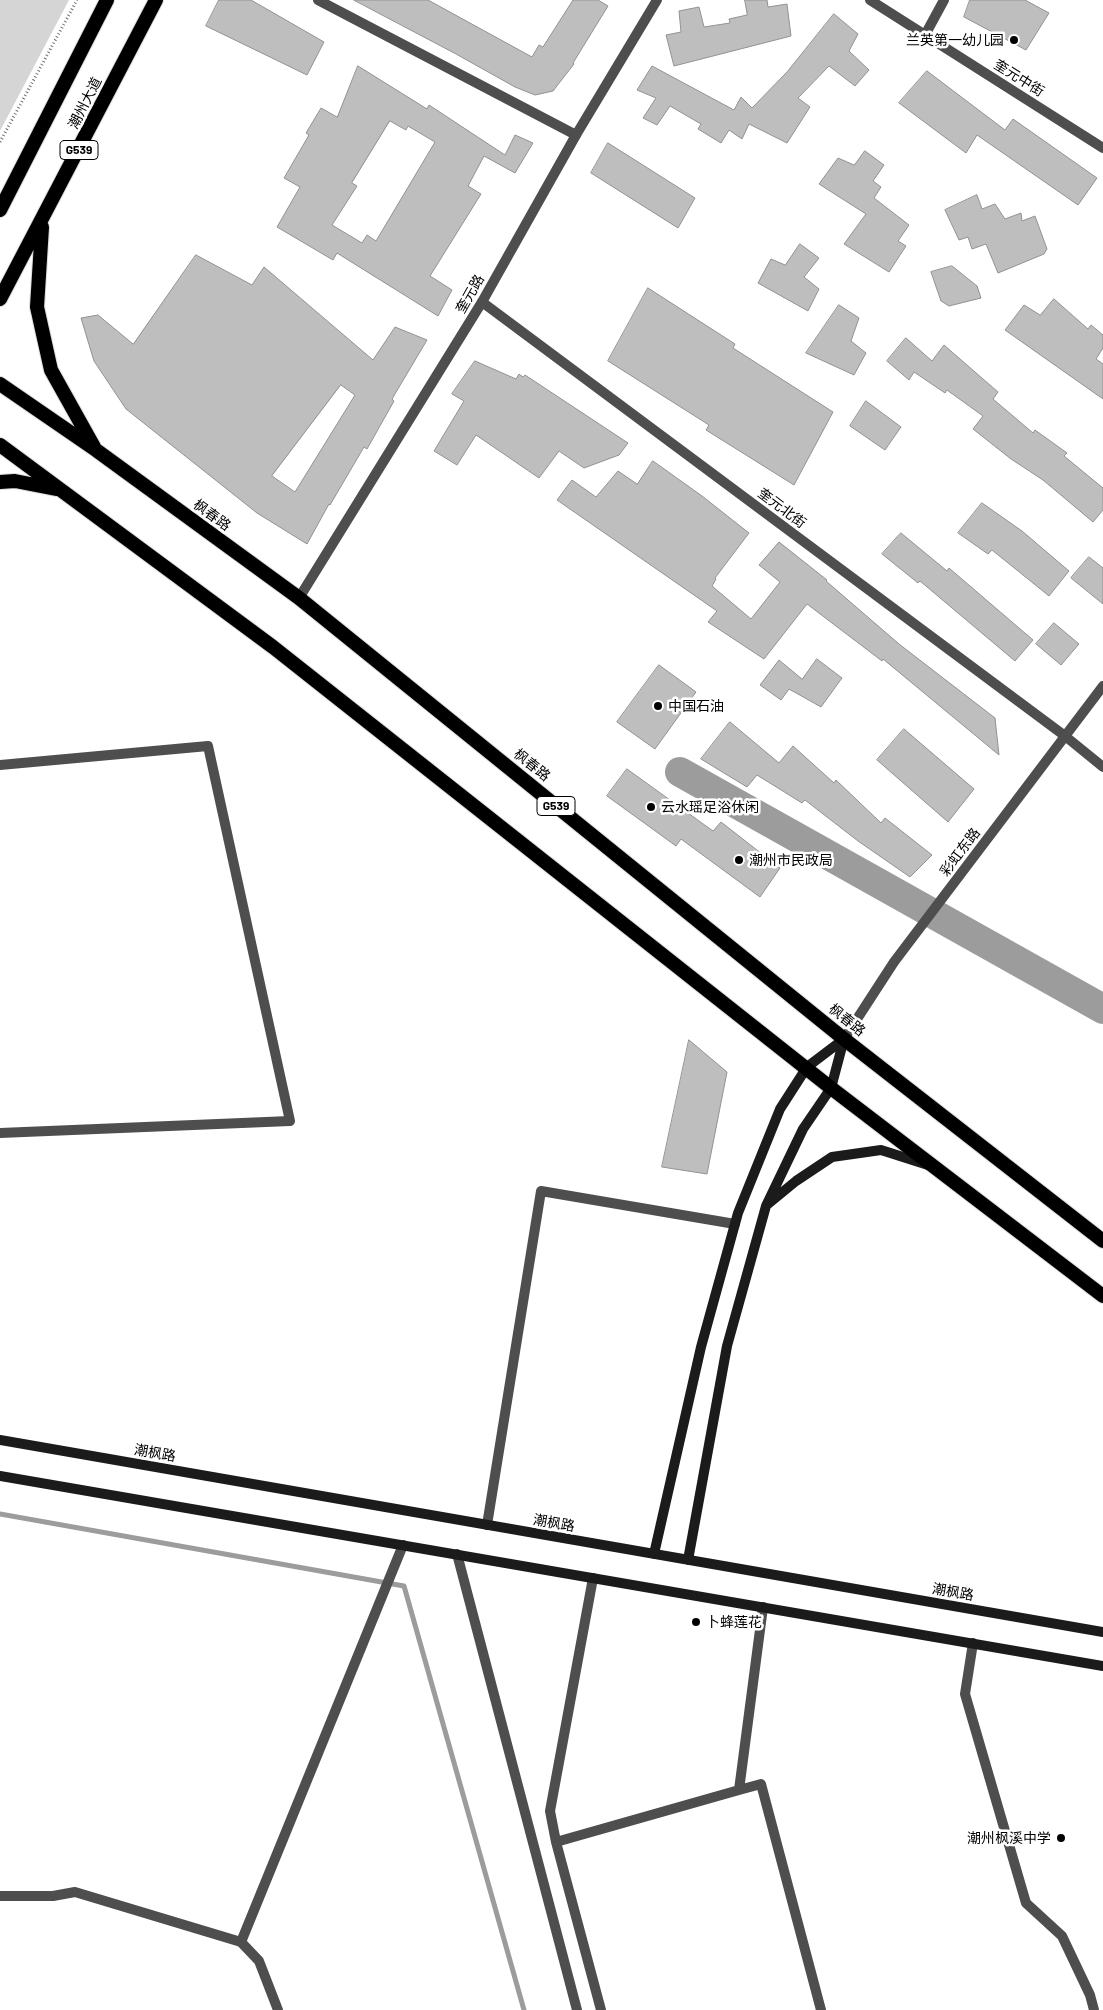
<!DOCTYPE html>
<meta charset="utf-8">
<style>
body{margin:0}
canvas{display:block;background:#fff}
</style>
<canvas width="1103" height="2010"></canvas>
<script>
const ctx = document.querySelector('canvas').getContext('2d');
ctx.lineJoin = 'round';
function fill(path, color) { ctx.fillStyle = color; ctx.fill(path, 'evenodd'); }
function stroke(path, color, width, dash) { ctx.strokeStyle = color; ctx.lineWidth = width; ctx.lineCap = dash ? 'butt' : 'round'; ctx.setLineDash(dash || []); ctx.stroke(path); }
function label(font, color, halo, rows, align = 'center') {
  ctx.font = font + ' Barlow,"Noto Sans SC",sans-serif'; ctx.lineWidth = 5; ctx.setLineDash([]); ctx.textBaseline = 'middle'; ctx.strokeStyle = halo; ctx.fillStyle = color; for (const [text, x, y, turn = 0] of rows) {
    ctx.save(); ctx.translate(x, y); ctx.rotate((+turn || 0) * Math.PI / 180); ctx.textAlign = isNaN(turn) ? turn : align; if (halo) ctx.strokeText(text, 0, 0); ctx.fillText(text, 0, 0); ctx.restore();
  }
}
fill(new Path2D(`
 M0,0H69L0,131Z`), '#d5d5d5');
stroke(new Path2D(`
 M0,1514L404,1586L524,2010`), '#9c9c9c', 5);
stroke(new Path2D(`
 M680,772L1103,1009`), '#9c9c9c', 30);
const building = new Path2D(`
 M219,0H251L324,42L307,75L206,26Z
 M354,0H428L532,57L539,45L543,47L573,0H598L608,6L573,63L574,64L553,91L535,95L515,87L456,54Z
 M745,0H767L768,7L787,4L791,36L674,66L666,35L681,32L679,11L699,7L704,27L730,23L729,19L747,15Z
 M970,0H1025L1049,13L1026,50L964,17Z
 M834,14L858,34L849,51L869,70L855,86L829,66L798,98L810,107L787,143L749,124L742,139L729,130L721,143L698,129L701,124L670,106L657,125L643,118L656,98L637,90L652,66L734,110L741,97L752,108L787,72Z
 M358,66L427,109L429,105L505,155L515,135L533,143L515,173L484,156L468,186L481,194L430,276L452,290L438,316L337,253L333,260L277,227L300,187L284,178L309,135L306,133L321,108L337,117ZM390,121L406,130L408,126L435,142L376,241L367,235L362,243L332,225L357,186L352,183Z
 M927,71L1005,130L1013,119L1097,178L1078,205L977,135L966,153L899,103Z
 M608,143L695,198L678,228L591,173Z
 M865,151L884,165L873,181L881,187L874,198L909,225L898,241L906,246L889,272L844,244L866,214L819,184L838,158L854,165Z
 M977,195L982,209L995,204L1005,219L1021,213L1022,221L1035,216L1047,249L1044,254L998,273L986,244L972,249L968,237L959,240L945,210Z
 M800,244L819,258L804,277L819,289L808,311L758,283L771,259L785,265Z
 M196,255L252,285L264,267L373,360L395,327L427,340L392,399L394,401L367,449L364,447L330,505L329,504L307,544L257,513L126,409L94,361L81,318L98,315L133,344ZM341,385L355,395L295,492L272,476Z
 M952,266L977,286L981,298L949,306L941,301L931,272Z
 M648,288L735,344L733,348L833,412L794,485L706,430L709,425L608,361Z
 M1054,299L1088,329L1091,325L1103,335V348L1096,359L1103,364V399L1005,330L1024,305L1040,315Z
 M839,305L859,318L851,341L866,353L854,375L806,353Z
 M906,338L932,361L944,345L998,392L993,399L1033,433L1035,430L1067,453L1064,456L1103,488V510L1093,522L1043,480L1011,459L973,429L983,416L947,390L945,393L914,372L909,380L887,361Z
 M475,361L516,379L519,374L523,377L525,375L628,443L619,455L584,468L559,451L539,478L476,435L457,465L434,451L464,401L452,394Z
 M866,401L901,427L885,450L850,426Z
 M653,461L702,496L749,533L715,578L716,579L712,586L751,619L780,582L759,565L779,542L827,580L826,581L899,644L995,718L999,755L883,659L882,661L807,604L764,659L708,622L717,611L557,500L572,480L596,497L618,471L637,484Z
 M982,503L1022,531L1069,571L1049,596L992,550L988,554L958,533Z
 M901,533L947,571L949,568L1033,640L1015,661L920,581L918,583L882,554Z
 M1089,557L1103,568V604L1071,578Z
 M1054,623L1079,644L1061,665L1036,644Z
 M817,659L842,678L821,707L789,689L781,700L760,685L779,660L802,679Z
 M659,665L696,692L655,749L617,722Z
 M730,722L779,763L793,746L834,783L836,780L881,823L885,818L932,855L910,877L858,841L805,800L802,803L757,775L747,787L701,759Z
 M904,729L974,789L948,822L877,760Z
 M627,769L713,831L721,822L780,868L760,897L681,839L676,846L607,796Z
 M689,1040L727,1072L707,1174L662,1167Z`);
fill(building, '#bebebe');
stroke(building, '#929292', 1);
const trunk = new Path2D(`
 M0,210L107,0
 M42,227L37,307L51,370L94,447
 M0,299L156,0
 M0,384L96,450L299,598L844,1039L1103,1241
 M0,445L273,647L831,1088L1103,1296
 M0,482L15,481L56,489`);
stroke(trunk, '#dbdbdb', 16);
stroke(new Path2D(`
 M0,142L77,0`), '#707070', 3, [1, 2.5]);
stroke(new Path2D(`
 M593,1578L550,1811L556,1842L739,1790L763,1607
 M973,1643L965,1694L1026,1903L1062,1936L1090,1995L1094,2010
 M739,1790L761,1784L821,2010
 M556,1842L601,2010
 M0,1896H53L75,1892L241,1942L259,1961L278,2010`), '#4e4e4e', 10);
stroke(new Path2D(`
 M318,0L576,135
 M925,35L944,0
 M482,302L1065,736
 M0,765L208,746L290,1121L0,1133
 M487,1525L541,1191L735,1224
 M457,1554L577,2010
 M241,1942L403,1545`), '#4e4e4e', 10);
stroke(new Path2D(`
 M870,0L1103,148
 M299,598L482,302L576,135L657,0
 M1065,736L1103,767
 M844,1039L894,962L1103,686`), '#4e4e4e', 10);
stroke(new Path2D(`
 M768,1204L796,1181L832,1157L881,1150L928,1165
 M0,1440L1103,1632
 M0,1476L1103,1666
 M654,1554L701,1347L738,1213L780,1109L807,1067L844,1039
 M688,1560L727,1346L766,1206L803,1129L831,1088L844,1039`), '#1b1b1b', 10);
stroke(trunk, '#000', 14);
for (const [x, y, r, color] of [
 [1014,40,5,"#000"],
 [658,706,5,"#000"],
 [651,807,5,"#000"],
 [739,860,5,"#000"],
 [696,1622,5,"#000"],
 [1061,1838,5,"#000"]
]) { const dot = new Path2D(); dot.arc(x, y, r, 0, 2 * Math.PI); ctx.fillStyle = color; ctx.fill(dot); stroke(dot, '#fff', 2); }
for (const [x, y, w] of [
 [79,150,38],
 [556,806,38]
]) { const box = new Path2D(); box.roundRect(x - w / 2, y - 9.5, w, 19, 4); ctx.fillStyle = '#fff'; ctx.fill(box); stroke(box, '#000', 1); }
label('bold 12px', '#000', null, [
 ["G539",79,150],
 ["G539",556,806]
]);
label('14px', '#000', '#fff', [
 ["兰英第一幼儿园",1004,40,"right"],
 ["中国石油",668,706],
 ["云水瑶足浴休闲",661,807],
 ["潮州市民政局",749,860],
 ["卜蜂莲花",706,1622],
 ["潮州枫溪中学",1051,1838,"right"]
], 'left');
label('14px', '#000', '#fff', [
 ["奎元中街",1019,78,32],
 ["潮州大道",85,103,-63],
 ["奎元路",470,294,-60],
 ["奎元北街",782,508,37],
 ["枫春路",212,515,36],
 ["枫春路",532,765,39],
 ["彩虹东路",960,852,-53],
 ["枫春路",847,1020,39],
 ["潮枫路",155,1453,10],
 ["潮枫路",554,1523,10],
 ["潮枫路",953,1592,10]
]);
</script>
